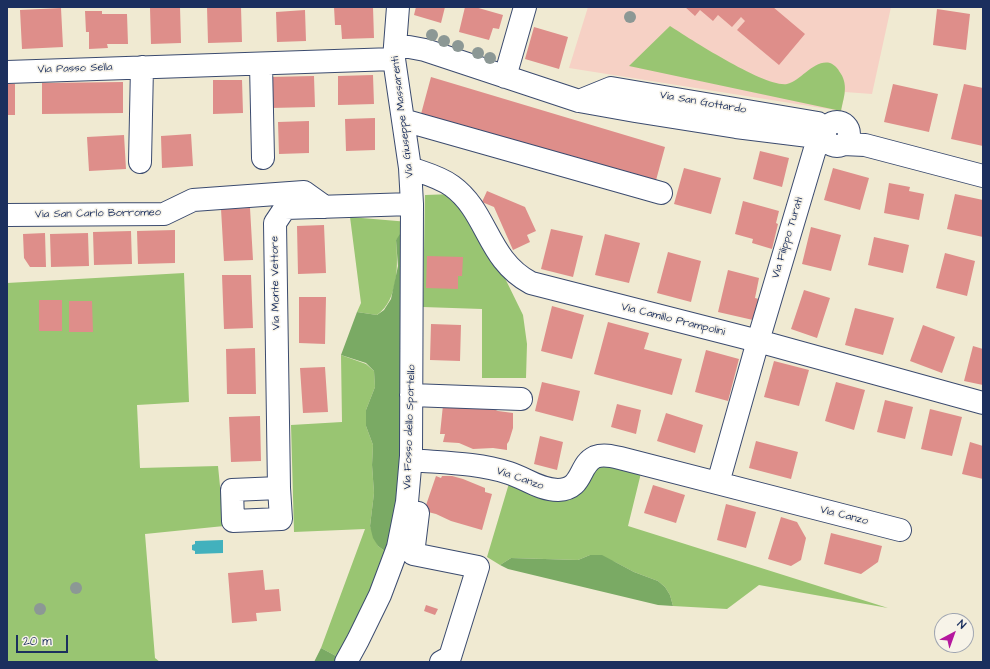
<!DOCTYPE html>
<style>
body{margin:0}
#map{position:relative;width:990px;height:669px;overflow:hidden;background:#f0ead2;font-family:"Architects Daughter",sans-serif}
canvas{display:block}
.frame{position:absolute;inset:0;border:8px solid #1b2f5e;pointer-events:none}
.north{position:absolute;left:934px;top:613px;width:40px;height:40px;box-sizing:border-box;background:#f7f3e8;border:1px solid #9fa5b1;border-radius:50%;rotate:41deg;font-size:11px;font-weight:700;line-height:16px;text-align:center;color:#1b2f5e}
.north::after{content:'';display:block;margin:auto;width:14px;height:18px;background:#b5179e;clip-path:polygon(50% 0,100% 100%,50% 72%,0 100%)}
.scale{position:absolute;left:16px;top:635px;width:52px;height:18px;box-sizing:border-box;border:2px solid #1b2f5e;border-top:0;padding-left:5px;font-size:12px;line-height:14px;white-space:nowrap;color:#1b2f5e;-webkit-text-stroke:3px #f7f3e8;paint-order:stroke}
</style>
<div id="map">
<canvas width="990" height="669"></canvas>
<div class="frame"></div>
<div class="north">N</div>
<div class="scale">20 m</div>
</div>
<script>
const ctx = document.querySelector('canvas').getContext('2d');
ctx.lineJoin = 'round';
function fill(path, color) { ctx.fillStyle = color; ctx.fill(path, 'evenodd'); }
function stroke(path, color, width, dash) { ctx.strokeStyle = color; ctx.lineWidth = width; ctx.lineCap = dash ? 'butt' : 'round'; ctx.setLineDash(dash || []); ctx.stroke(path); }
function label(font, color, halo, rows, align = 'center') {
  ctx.font = font + ' "Architects Daughter",sans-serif'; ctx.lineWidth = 3; ctx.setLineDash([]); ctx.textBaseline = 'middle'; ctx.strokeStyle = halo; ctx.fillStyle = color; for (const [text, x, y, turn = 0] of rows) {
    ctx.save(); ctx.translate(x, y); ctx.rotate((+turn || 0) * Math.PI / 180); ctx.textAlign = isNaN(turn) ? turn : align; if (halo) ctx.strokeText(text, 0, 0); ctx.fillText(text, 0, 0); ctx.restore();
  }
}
fill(new Path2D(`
 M588,7H891L872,94L845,92L841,111L569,68Z`), '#f6d1c5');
fill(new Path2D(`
 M670,26C690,39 766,88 787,84C801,81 814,59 830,63C833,64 838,68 839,71C849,84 844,96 841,111L629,66Z
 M453,194L501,270L523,315L527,344L526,378H482V309L423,307L425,195Z
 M350,217L409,222V229L396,240C398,264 399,299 377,315L357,312L361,303Z
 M184,273L189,402L137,405L140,468L218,466L224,526L145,534L155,658L160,662H7V283Z
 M341,355L366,364L374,371L375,387L366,410V426L373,445L372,465L374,493L370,526L378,546L390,555L338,662L336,656L321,648L365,529L294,532L291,425L342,422Z
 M593,461L642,469L628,526L888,608L759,585L727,609L673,606L670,595L665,587L658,581L634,572L615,562L590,555L578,560L511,558L500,565L487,557L510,480L550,494Z`), '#99c572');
fill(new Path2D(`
 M409,229L406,457L390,555L378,546L373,538L370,526L374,493L372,465L373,445L366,426V410L375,387L374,371L366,363L341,355L357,312L377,315L384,310L391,299L398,266L396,240L400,234Z
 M590,555H602L634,572L658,581L665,587L670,595L673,606L658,605L508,569L500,565L511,558L578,560Z
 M321,648L336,656L338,662H314Z`), '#7aaa64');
fill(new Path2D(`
 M223,540V553L195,554V551L192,550V545L195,544V541Z`), '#42b1bd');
fill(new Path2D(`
 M180,7L181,43L151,44L150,8Z
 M207,7H241L242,42L208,43Z
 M334,7H373L374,38L342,39L341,25H335Z
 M416,7H445L441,23L414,15Z
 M465,7H475L503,15L499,29L493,28L489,40L459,32Z
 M685,7H773L805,34L779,65L737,30L745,21L741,17L732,27L718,15L713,21L700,10L695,16Z
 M61,8L63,47L22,49L20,10Z
 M937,9L970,14L966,50L933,45Z
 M305,10L306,41L277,42L276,12Z
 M85,11H102V14H127L128,44H107L108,48L89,49V32H86Z
 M534,27L568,37L559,69L525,59Z
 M373,75L374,104L338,105V76Z
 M314,76L315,107L270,108L269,77Z
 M431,77L665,147L655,184L421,114Z
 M213,80H242L243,113L213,114Z
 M123,82V113L42,114V83Z
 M7,84H15V115H7Z
 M893,84L938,94L929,132L884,122Z
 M964,84L983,88V146L951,139Z
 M375,118V150L346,151L345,119Z
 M309,121V153L279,154L278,122Z
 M191,134L193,166L162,168L161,136Z
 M124,135L126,169L89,171L87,137Z
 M760,151L789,158L782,187L753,179Z
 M684,168L721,178L711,214L674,204Z
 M833,168L869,178L860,210L824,200Z
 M889,183L910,187L909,191L924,194L919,220L884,213Z
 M487,191L525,207L536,231L527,235L530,242L513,250L494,207L482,202Z
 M955,194L983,200V237L947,229Z
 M743,201L779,211L776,223L778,224L772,249L752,243L753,239L735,234Z
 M250,208L253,260L224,261L221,209Z
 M324,225L326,273L298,274L297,226Z
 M811,227L841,235L831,271L802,264Z
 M551,229L583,236L573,277L541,269Z
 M175,230V263L138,264L137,231Z
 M131,231L132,264L94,265L93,232Z
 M45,233L46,267H30L24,258L23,234Z
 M88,233L89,266L51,267L50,234Z
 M605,234L640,243L629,283L595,275Z
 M874,237L909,245L903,273L868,265Z
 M668,252L701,261L691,302L657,293Z
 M945,253L975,261L967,296L936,288Z
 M427,256L463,257L462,276H458V289L426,288Z
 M728,270L759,278L755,298L759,299L753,320L718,312Z
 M222,275H251L253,328L224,329Z
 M804,290L830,298L817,338L791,329Z
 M299,297H326L325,344L299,343Z
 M39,300H62V331H39Z
 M69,301H92L93,332H69Z
 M552,306L584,315L572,359L541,351Z
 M855,308L894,318L883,355L845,345Z
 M608,322L649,333L644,349L682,359L672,395L594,374Z
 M431,324L461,325L460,361L430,360Z
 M923,325L955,337L942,373L910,361Z
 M973,346L983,349V385L964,381Z
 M255,348L256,394H227L226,349Z
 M706,350L739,359L728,401L695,392Z
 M774,361L809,370L799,406L764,397Z
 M325,367L328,412L303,413L300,368Z
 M542,382L580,391L573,421L535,411Z
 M836,382L865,390L854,430L825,421Z
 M885,400L913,407L905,439L877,432Z
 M617,404L641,410L636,434L611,427Z
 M443,405L491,408L498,411L513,413V428L509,441L507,444V450L493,448L473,449L459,443L443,442L445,434H440Z
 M930,409L962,417L952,456L921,449Z
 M666,413L703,425L695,453L657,441Z
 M260,416L261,461L231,462L229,417Z
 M540,436L563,442L557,470L534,464Z
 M756,441L798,452L791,479L749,468Z
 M970,442L983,446V479L962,474Z
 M436,476L441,478L442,476H452L463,479L485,488V492L492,494L482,530L451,521L436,514L424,511Z
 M653,485L685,495L676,523L644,513Z
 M726,504L756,512L746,548L717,540Z
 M781,517L797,522L806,538L801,560L791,566L768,559Z
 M831,533L882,546L878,562L861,574L824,564Z
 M263,570L265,590L279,589L281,611L256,613L257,621L232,623L228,573Z
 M426,605L438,609L435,615L424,611Z`), '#de8e8a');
const minor = new Path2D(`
 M395,47H409L425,50L579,101L635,111L736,127L825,138
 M261,64L263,158
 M7,72L394,59
 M505,77L525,7
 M579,101L611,88L818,123
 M403,120L661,193
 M825 134a12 12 0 1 1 24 0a12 12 0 1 1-24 0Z
 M843,144L865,145L983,176
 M140,162L142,67
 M410,168C424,173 440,177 452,186C488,212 487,260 531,283L758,341L983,403
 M7,215L164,214L193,200L304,192L325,207
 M411,395L521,399
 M423,461C452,463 481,464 509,473C525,478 540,490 558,490C584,489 578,465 595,457C603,454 612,456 620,458L900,530
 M718,483L758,341L815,149L821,143L827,141
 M279,488L275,223L285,208L412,204
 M279,488L281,519L233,521L232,490Z
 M418,513L413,554L478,567L450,657L441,662
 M346,662L358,640L380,595L398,547L407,502L411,456L412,204L410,168L394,59L398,7`);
stroke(minor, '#3b4b6f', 24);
stroke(minor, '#fff', 22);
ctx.fillStyle = '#8c9895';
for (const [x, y] of [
 [630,17],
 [432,35],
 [444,41],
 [458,46],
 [478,53],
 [490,58],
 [76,588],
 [40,609]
]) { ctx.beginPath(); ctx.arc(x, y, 6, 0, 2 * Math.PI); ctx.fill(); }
label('11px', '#1b2f5e', '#f7f3e8', [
 ["Via Passo Sella",75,69,-2],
 ["Via San Gottardo",703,103,10],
 ["Via Giuseppe Massarenti",403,117,-97],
 ["Via San Carlo Borromeo",98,214,-1],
 ["Via Filippo Turati",788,238,-73],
 ["Via Monte Vettore",276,283,-91],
 ["Via Camillo Prampolini",673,320,14],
 ["Via Fosso dello Sportello",410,427,-88],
 ["Via Canzo",520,479,19],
 ["Via Canzo",844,516,14]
]);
</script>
